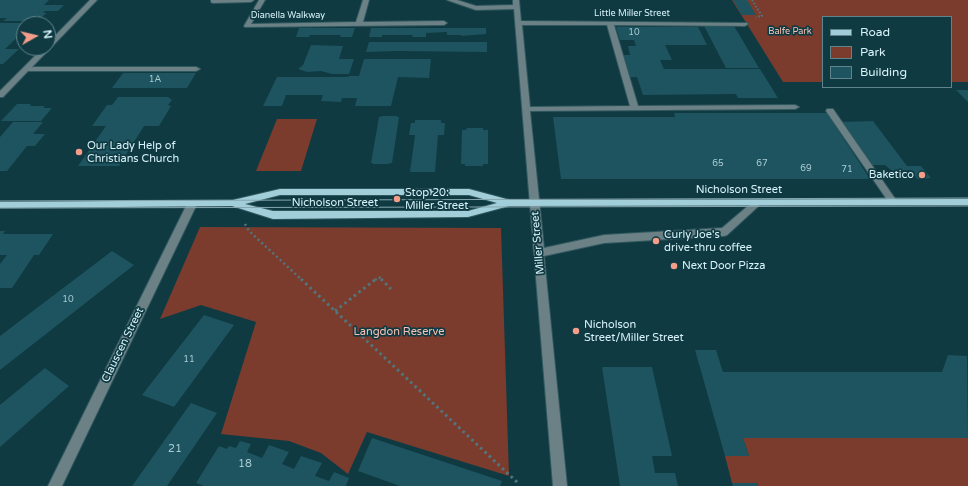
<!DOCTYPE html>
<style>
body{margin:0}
#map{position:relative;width:968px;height:486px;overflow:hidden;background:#103a42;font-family:"Varela Round",sans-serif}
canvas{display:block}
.legend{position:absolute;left:822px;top:16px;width:130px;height:72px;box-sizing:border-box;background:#103a42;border:1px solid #60848c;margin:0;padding:5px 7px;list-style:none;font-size:12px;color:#d8f3fa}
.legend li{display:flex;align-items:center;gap:8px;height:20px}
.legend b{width:20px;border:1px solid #60848c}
.north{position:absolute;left:16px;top:16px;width:40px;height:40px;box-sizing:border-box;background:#103a42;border:1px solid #60848c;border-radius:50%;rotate:82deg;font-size:11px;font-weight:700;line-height:16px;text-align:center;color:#d8f3fa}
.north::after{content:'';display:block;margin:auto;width:14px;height:18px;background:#f49e89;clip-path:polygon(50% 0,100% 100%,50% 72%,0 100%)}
</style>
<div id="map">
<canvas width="968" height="486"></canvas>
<ul class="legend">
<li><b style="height:5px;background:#a1ced9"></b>Road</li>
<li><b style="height:11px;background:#7b3c2e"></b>Park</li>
<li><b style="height:11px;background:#1d545f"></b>Building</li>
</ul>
<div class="north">N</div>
</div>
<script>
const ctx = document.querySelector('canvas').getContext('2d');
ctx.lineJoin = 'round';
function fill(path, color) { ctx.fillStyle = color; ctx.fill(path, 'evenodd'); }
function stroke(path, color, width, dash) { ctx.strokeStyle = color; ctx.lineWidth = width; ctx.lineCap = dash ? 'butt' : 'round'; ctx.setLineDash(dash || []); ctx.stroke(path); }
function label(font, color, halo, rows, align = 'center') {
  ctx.font = font + ' "Varela Round",sans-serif'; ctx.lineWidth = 3.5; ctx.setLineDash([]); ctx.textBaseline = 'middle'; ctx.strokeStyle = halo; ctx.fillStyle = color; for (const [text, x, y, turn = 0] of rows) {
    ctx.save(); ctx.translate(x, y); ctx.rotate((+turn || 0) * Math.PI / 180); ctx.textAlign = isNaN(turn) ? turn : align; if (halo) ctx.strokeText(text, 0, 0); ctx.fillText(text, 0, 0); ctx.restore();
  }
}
fill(new Path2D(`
 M732,0H968V82H951V17H823V82H783Z
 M277,119H317L301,171H256Z
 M200,227L501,228L509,476L367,432L348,474L321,453L289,441L221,434L256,322L201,305L160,319Z
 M743,438H968V486H758L757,483H732L725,456H749Z`), '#7b3c2e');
fill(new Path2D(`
 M0,0H49L44,5H64L58,11H45L43,13H47L36,21H3L7,18H0Z
 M733,0H747L756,15H742Z
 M0,23H24V31L5,49H19L3,64H0Z
 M704,26H734L759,68H726Z
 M616,27H698L707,45H665L672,60H660L664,69H760L778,98H738L736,94L643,95L637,77H628L621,55H630L628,46H636L634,40H620Z
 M299,28H355L352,37H340L341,35H310L309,37H296Z
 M371,28H486V34L461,36L462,35H447V32L426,33V37H412L413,35H382V37H369Z
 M369,42H487V52L397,51L366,52Z
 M311,45L343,46L339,59H354L349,74H332L321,71L307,72L298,69L303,65Z
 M364,59H431L429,78L398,77L391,106H355L357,98H342L341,102L321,101L323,95H286L282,106H263L277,77H348L349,76H359Z
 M123,73H196L187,88H112Z
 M956,90H968V102Z
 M118,97H168L172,100L168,105L171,106L159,126H144L119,166H78L106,126H92L107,105H112Z
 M17,104H31L30,106H45L43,108H52L41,121H1Z
 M674,113H827L870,179H561L553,117H675Z
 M383,116H397V117H399L392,163H389V164H373V163H371L379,117Z
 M415,120H441V123H445L444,135H438L435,172H410L415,135H409L411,123H415Z
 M873,121L907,166H921L931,178L917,179L911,170L892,171L885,165H871L841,122Z
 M13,122H43L33,134H45L35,146H27L7,171H0V137Z
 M467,128H483V130H488V164H483V166H465V164H461L462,130H466Z
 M0,231H5L3,234H53L39,255H34L12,288H0V264L7,255H0Z
 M112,251L134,265L0,370V336Z
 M204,315L234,325L174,407L142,395Z
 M695,350H716L723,372H942L948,355L967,356L968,438H743L749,456H725Z
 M602,367H652L672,456H652L655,473H675L678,486H620Z
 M45,368L69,386L0,447V405Z
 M191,403L217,413L167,486H132Z
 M372,438L502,481L500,486H400L358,471Z
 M240,441L251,444L247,452L262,458L269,445L289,452L282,464L294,469L301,456L322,463L315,476L329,481L334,472L349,478L346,486H204L196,483L219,446L227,449L229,446L236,448Z
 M732,483H757L758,486H733Z`), '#1d545f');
const minor = new Path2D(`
 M90,0H97L32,67H196L200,69L196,71H28L3,97H0V91L43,48H48V43Z
 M211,0H254L251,2L213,3L211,2Z
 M259,0H265L251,24L356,22L363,0H369L363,22L444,21L447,23L444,25L245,27L244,26Z
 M447,0H457L476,6L513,5V0H519L521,21L747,23L748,24L745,26L614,25L638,106L795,105L799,107L795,109L530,111L544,248L604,235L722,228L755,200H761L763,202L727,235L724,236L604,243L544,256L567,486H553L514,9L476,10ZM522,25H607L630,106L530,107Z
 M827,109H833L896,200L898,202L896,204H890L826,111Z
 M192,201L197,204L62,486H48L187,204Z`);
const major = new Path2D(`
 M280,189H469L510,200L968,199V205L509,206L468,217L273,219L232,206L0,208V202L233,200ZM280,195H469L497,203L468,211H273L245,204Z`);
stroke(minor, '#30585f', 2);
stroke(major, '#30585f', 2);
stroke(new Path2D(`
 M752,0L762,16L756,17`), '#51767e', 2, [1.5, 2]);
stroke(new Path2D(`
 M245,224L249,231L302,280
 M375,280L379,277L382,280`), '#51767e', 2.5, [2, 3]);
stroke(new Path2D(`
 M301,279L518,483
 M381,279L391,289
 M335,311L376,279`), '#51767e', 3, [2.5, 3.5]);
fill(minor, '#6b8186');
fill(major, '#a1ced9');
stroke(new Path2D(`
 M0,201L968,198
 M0,208L968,206`), '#86a7af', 1);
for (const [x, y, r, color] of [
 [79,152,4,"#f49e89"],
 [922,175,4,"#f49e89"],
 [397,199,4,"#f49e89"],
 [656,241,4,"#f49e89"],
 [674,266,4,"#f49e89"],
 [576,331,4,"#f49e89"]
]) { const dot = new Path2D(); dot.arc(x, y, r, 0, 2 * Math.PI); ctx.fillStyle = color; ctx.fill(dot); stroke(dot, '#103a42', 1.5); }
label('9px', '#d8f3fa', '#103a42', [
 ["Little Miller Street",632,14],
 ["Dianella Walkway",288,16]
]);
label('9px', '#fbc3b5', '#103a42', [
 ["Balfe Park",790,32]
]);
label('9px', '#a9cbd3', null, [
 ["10",634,33],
 ["1A",155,80],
 ["65",718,164],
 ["67",762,164],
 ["69",806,169],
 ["71",847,170],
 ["10",68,300],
 ["11",189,360]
]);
label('11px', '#d8f3fa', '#103a42', [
 ["Our Lady Help of",87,146],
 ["Christians Church",87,159],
 ["Baketico",914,175,"right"],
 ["Stop 20:",405,193],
 ["Miller Street",405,206],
 ["Curly Joe's",664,235],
 ["drive-thru coffee",664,248],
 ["Next Door Pizza",682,266],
 ["Nicholson",584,325],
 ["Street/Miller Street",584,338]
], 'left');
label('11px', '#d8f3fa', '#103a42', [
 ["Nicholson Street",739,190],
 ["Nicholson Street",335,203],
 ["Miller Street",538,243,-95],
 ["Clauscen Street",123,345,-64]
]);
label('11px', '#fbc3b5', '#103a42', [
 ["Langdon Reserve",399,332]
]);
label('11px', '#a9cbd3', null, [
 ["21",175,449],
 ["18",245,464]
]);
</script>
